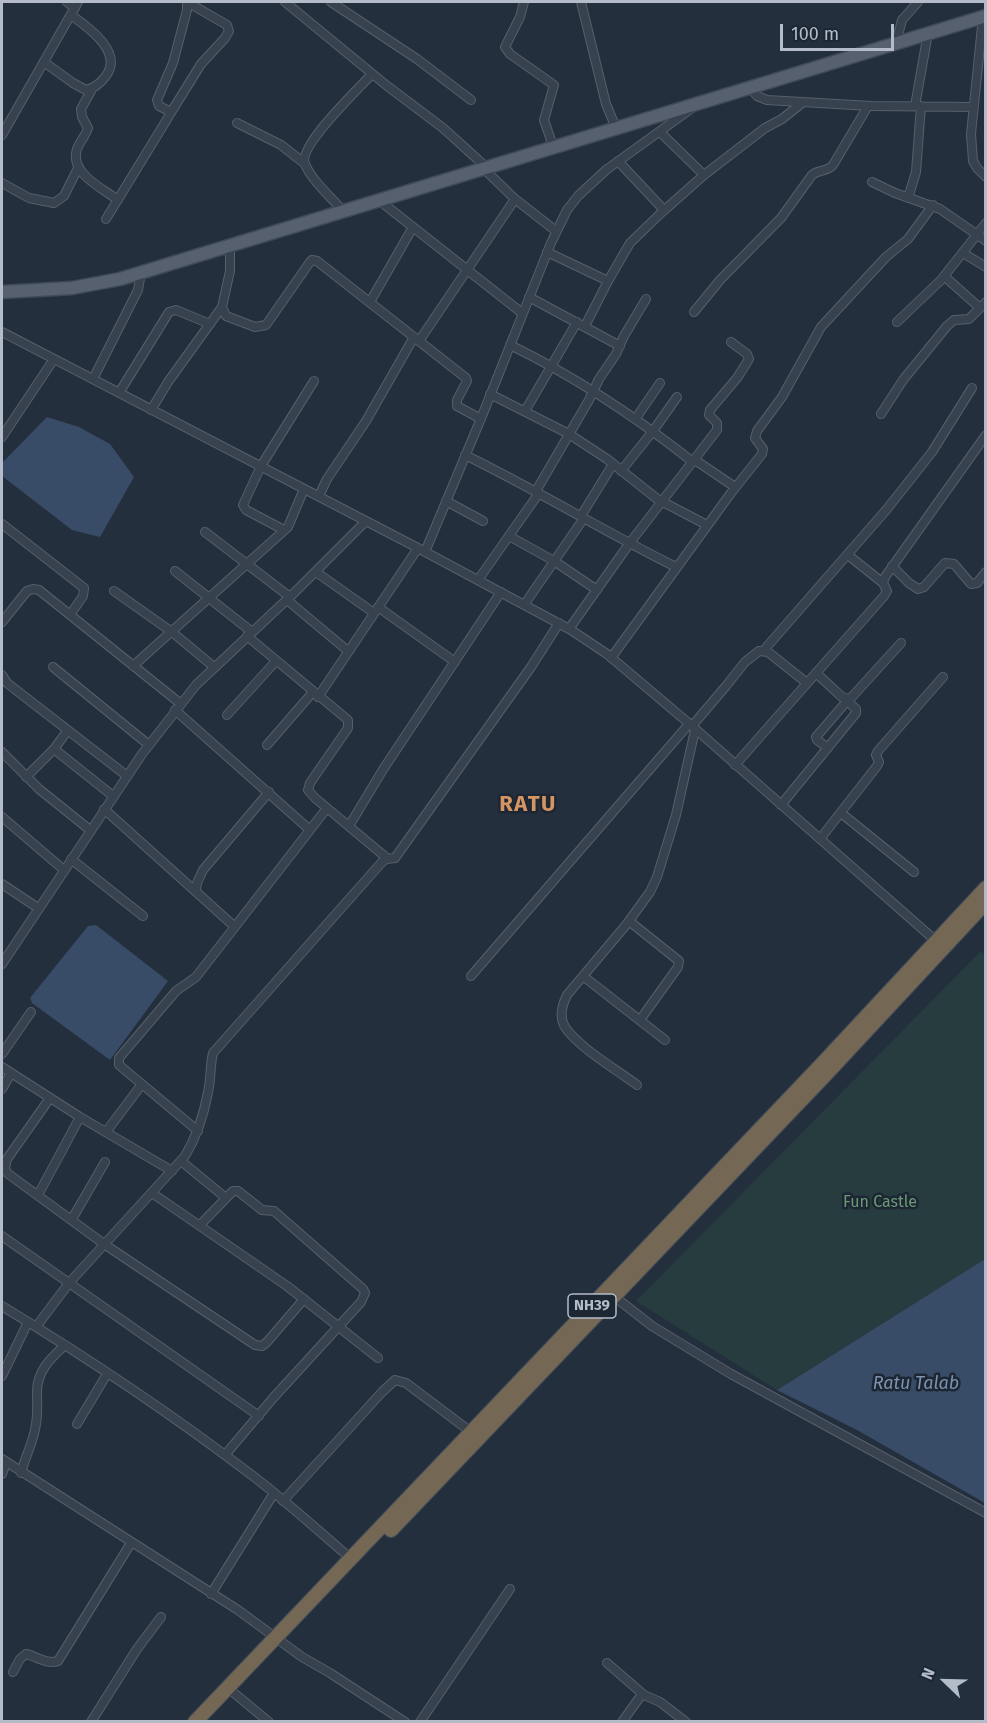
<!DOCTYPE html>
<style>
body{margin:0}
#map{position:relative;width:987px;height:1723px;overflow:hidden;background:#242f3e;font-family:"Fira Sans",sans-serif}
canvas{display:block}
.frame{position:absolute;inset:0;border:3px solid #b4bcc9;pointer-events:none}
.north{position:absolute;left:915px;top:1651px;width:60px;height:60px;-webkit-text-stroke:4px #1d2633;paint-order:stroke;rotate:293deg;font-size:16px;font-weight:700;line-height:24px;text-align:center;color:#b4bcc9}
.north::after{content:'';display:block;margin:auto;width:21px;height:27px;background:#b4bcc9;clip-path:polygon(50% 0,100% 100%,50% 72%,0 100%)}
.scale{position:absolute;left:780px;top:24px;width:114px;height:27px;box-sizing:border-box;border:3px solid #b4bcc9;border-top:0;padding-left:8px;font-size:18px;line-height:21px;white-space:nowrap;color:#b4bcc9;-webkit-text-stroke:4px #1d2633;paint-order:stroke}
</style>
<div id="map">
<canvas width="987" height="1723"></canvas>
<div class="frame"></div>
<div class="north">N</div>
<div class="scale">100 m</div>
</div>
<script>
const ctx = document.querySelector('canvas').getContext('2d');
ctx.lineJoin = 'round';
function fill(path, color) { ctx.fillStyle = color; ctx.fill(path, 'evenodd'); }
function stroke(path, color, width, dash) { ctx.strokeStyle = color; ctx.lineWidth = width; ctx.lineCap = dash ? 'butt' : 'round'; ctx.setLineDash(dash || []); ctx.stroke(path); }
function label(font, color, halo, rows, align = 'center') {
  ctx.font = font + ' "Fira Sans",sans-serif'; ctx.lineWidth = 5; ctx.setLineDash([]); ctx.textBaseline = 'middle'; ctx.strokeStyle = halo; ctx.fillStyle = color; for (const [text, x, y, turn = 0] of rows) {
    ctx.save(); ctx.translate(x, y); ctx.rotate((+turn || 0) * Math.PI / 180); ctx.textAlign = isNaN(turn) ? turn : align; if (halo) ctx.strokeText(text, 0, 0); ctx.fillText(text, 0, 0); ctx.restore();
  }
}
fill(new Path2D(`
 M981,951L985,956V1259L777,1390L636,1301Z`), '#263c3f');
fill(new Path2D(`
 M47,417L79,427L110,444L134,477L100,537L72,530L2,476V463Z
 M96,925L168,981L110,1060L32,1003L30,998L88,926Z
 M985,1259V1503L857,1430L777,1390Z`), '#394c67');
const street = new Path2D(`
 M67,2L75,8
 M285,2L386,85L443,128L486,167
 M331,2L417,59L471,100
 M524,2L520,17L505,47L510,54L554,85L544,120L553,146
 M581,2L606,104L616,128
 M983,17L971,134L973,161L977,168L986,177
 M896,43L902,20L918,2
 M44,62L73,83L86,90C94,88 100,84 105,77C125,53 88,27 71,15
 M750,87L757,96L767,100L871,106L973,107
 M92,89L81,109L82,117L88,128C86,135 80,141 77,149C69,173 102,188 118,200
 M915,106L928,33
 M170,114L201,64L225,38L229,31L227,25L187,2
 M237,123L281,145L304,163
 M660,132L704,175
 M2,135L78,2
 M618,161L664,210
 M483,168L515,199L556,231
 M872,182L895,193L940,209L986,241
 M2,183L29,198L54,203L64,196L78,168
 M908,198L916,172L921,106
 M380,201L522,313
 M343,211C331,197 312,181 305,164C297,147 359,88 372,74
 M106,219L169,116V111L159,106L157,100L173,63L187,10V2
 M230,246V271L222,307L226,316L255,327L266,325L310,262L312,260L317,261L466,378L467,381L457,400V406L481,419
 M547,252L608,281L630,243L661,213L704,175L765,128L782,119L802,103
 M963,253L986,267
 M944,276L980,308
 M529,297L620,346
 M370,302L413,227
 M694,312L720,280L781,218L812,175C819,169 827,172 833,165L868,106
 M897,322L941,280L986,223
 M585,326L608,281
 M2,332L416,547L571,630L607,654L692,726L936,941
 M419,341L515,199
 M510,345C576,377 636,417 693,462
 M93,379L138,290L141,273
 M119,393L169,312L176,310L210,324
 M490,394L569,434L607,459L661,502
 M151,410L168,382L222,307
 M525,411L577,322
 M881,414L903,380L947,326L954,320L969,319L986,302
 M636,418L660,383
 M2,437L54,359
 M465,455C537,490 605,532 676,567
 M695,460L735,487
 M621,471L653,431L677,397
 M536,491L589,400L599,379L616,354L624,336L646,299
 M319,496L327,479L366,421L414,337
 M446,501L483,521
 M661,501L707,525
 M581,516L613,464
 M2,524L84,588L83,596L70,615
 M284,530L246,510L243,505L261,466L314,381
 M205,532L290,597
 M509,536L554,561L597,590
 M425,552L482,416L551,243L567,210L578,196L606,170L692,108
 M848,555L883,583
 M892,566L909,583L918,589L924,587L945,563L954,564L971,584L977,583L986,572
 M175,571L252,632
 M316,572L374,613
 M478,580L539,493
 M114,591L172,632L214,667
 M287,600L348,651
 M524,605L584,518
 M378,607L455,662
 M2,622L27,591L33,589L39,590L181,704
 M569,629L629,544L717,430V423L709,415L710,410L737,378L749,359L747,354L731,342
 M247,636L348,720V728L310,783L308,790L315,798L388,859
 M764,650L887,509L932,452L972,388
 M611,658L731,493L762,454L763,449L755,438L757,431L782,397L821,327L886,257L908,239L933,205
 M133,666L288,527L304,489
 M53,667L149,745
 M816,673L842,697L850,699L901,643
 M2,675L7,683L127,776
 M318,697L418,548
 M175,710L310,830
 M227,715L276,661
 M692,726L726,686L745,662L759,651L768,652L807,683
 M267,745L313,692
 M828,748L817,740L816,737L847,701
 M54,749L113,796
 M2,752L39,789L90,830
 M735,765L884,596L887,591L883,583L885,577L986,435
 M26,777L54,749L68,730
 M781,805L856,713V709L845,699
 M104,809L235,927
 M841,813L914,872
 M2,817L64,870
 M349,826L384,768L501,592
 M820,839L877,766L879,762L876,755L878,751L943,677
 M71,859L143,916
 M2,884L38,908
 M196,891L197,883L203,870L269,792
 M629,921L679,961L678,967L640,1020
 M2,964L142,754L196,685L295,592L366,521
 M471,976L689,724
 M583,976L665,1040
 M2,1054L31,1012
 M2,1067L80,1117L172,1171
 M637,1085C617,1070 578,1047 565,1027C559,1017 562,1005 567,995L626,925L650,892L657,877L676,815L695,730
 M2,1089L11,1073
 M50,1098L7,1159L5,1168L7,1173L104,1244L255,1345L262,1346L267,1342L304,1299
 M198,1131L119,1065V1058L176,991L196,977L327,808
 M106,1132L142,1084
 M181,1161L226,1198
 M152,1193L287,1286L378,1358
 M38,1195L80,1117
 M72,1219L105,1162
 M200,1225L233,1191H238L262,1210L274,1211L363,1289L365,1293L361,1302L274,1397L225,1455
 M2,1236L259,1416
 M615,1297L652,1326L731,1374L986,1513
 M2,1306C88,1358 173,1415 253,1476C287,1502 319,1531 351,1559
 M36,1327L69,1283L185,1156C197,1136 204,1114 208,1092C211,1080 210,1065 213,1053L382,862L386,859L395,858L531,667L559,623
 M2,1376L28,1322
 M77,1424L107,1374
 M2,1459L238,1610L302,1657L330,1673L405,1722
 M21,1473C25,1457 34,1441 36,1424C38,1413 37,1403 37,1392C37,1371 50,1359 64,1346
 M2,1474L6,1463
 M283,1501L382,1392L395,1380L406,1383L471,1432
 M211,1594L274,1493
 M607,1663L644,1695
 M13,1672L20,1659L26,1654C36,1656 47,1665 58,1661L131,1543
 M234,1693L269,1722
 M91,1722L137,1649L161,1617
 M420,1722L510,1589
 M622,1722L640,1697L644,1695L660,1702L686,1722`);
const primary = new Path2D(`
 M2,292L72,288L120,279L986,16`);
const highway = new Path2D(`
 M391,1530L828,1072L986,902
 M195,1722L822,1064L986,888`);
stroke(street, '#565f6c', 10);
stroke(primary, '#414a57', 15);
stroke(highway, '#434c59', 16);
stroke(street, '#38414e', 8);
stroke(primary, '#56606e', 12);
stroke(highway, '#746855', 14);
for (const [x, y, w] of [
 [592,1306,48]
]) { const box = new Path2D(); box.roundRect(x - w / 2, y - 12, w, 24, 4.5); ctx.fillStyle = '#1d2633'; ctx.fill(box); stroke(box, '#b4bcc9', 1.5); }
label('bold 15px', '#b4bcc9', null, [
 ["NH39",592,1306]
]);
label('16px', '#6b9a76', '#1d2633', [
 ["Fun Castle",880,1203]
]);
label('italic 18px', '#7c92b1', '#1d2633', [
 ["Ratu Talab",916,1384]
]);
ctx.letterSpacing = '1.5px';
label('bold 22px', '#d59563', '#1d2633', [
 ["RATU",528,805]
]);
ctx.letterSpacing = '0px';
</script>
